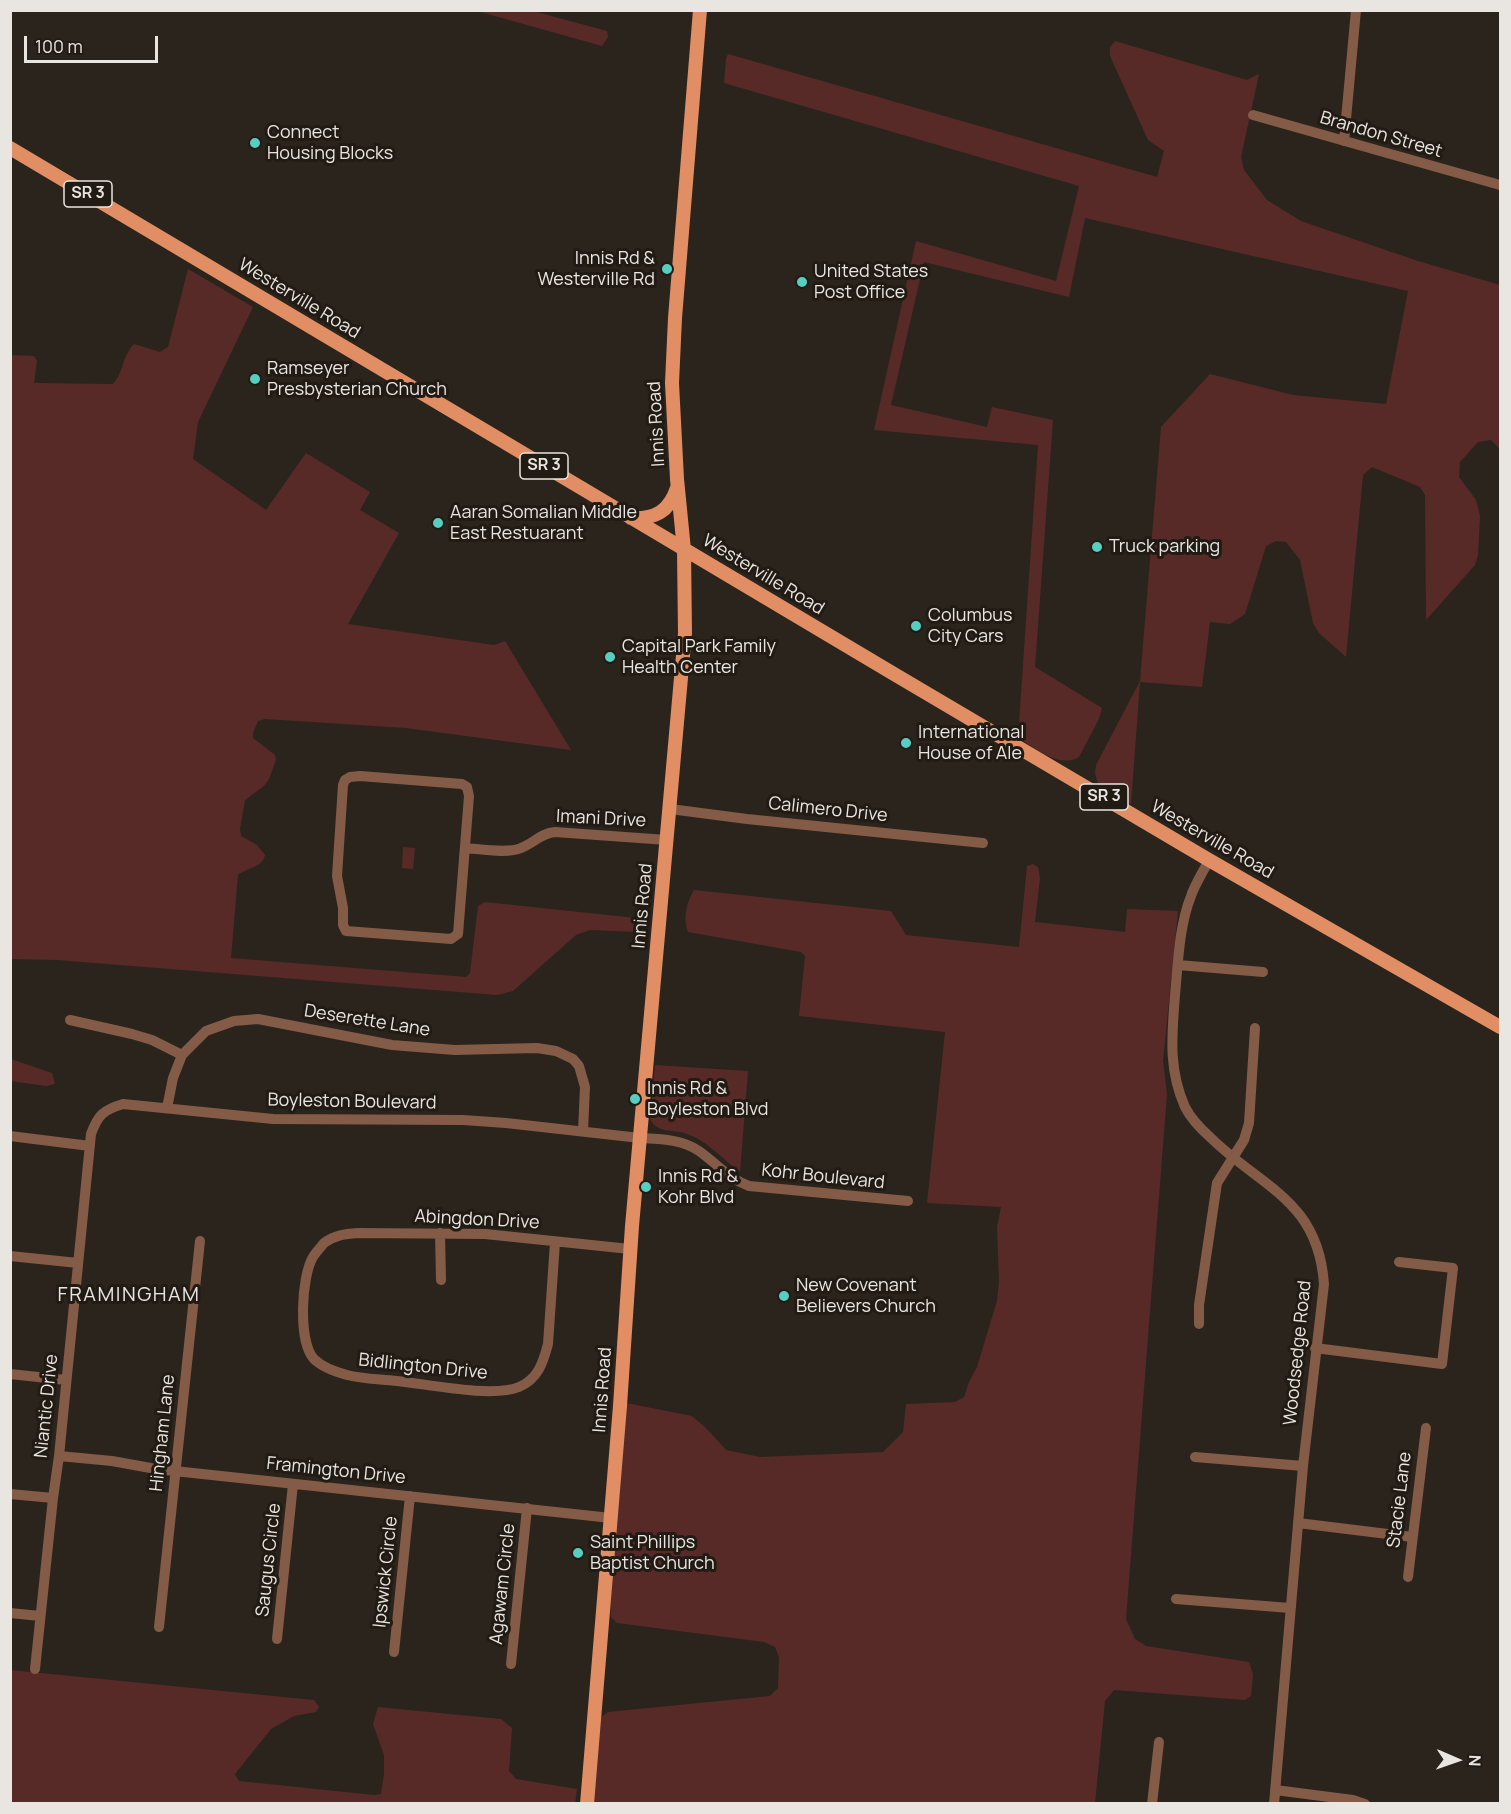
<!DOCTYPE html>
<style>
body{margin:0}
#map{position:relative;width:1511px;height:1814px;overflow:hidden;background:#2b241d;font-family:Manrope,sans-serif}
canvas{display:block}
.frame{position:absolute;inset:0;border:12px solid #e9e5e0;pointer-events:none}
.north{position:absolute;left:1427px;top:1730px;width:60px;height:60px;-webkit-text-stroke:4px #211b14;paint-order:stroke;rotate:92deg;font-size:16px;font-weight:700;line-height:24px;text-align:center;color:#e9e5e0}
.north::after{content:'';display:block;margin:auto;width:21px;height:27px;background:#e9e5e0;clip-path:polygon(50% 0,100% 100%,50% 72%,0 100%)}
.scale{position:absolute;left:24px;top:36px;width:134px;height:27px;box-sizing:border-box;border:3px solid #e9e5e0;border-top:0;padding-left:8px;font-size:18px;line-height:21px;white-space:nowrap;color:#e9e5e0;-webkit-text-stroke:4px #211b14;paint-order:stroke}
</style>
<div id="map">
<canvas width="1511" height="1814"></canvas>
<div class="frame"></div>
<div class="north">N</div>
<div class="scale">100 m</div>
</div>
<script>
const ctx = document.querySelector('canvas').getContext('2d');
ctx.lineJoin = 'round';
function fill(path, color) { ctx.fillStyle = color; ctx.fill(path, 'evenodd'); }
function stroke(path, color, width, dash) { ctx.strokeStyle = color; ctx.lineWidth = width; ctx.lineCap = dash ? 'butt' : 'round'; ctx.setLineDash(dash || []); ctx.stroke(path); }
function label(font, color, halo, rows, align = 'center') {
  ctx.font = font + ' Manrope,sans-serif'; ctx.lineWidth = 6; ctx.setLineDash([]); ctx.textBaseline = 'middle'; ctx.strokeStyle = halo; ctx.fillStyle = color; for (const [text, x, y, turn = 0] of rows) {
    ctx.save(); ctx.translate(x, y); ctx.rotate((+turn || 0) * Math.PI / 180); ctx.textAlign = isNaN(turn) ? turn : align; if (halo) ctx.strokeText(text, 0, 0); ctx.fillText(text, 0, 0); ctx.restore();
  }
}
fill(new Path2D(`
 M477,11H533L607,31L608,37L602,46Z
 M1115,41L1247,80L1259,74L1241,157L1244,170L1267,200L1301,221L1418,261L1500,285V449L1491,440L1478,442L1460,462L1459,477L1476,500L1480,516L1478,555L1475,565L1426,620L1425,495L1420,487L1372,467L1363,475L1346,657L1319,633L1313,623L1300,560L1286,542L1276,541L1266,546L1245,614L1230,624L1210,622L1202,687L1140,682L1131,804L1098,784L1095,773L1096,765L1140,681L1161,427L1210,374L1293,395L1386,404L1408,291L1085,218L1069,297L924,262L891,405L987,427L992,407L1053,420L1035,667L1102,708L1099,719L1079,757C1060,769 1035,748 1018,738L1038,445L874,430L916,241L1056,281L1079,186L724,83L726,59L728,54L1157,177L1164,151L1148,140L1110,56V47Z
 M188,269L253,307L198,422L193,459L266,510L306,453L370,492L360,510L399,533L348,624L494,645L505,641L571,750L406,728L265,719L258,721L253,733V738L275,755L276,760L269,779L264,786L245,800L240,829L241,836L257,845L265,855C262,869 247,867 238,875L231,958L466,977L470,973L478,906L485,902L636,918L641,922V928L639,932L590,930L576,935L513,991L497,995L57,960L11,959V355L34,356L37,361L34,383L113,384C125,370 121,358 134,344L160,352L168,347Z
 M403,847L415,848L413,869L402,868Z
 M1033,864L1038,867L1040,878L1035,922L1125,932L1127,909L1178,911L1163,1061L1167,1094L1126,1619L1135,1639L1146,1646L1249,1662L1253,1674L1251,1696L1245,1700L1114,1690L1105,1701L1095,1803L593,1804L600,1718L608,1712L770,1696L778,1688L779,1657L775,1647L764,1642L617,1623L611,1617L610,1597L626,1403L692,1416L707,1429L726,1450L760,1457L883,1452L903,1432L906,1404L955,1402L964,1397L969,1382L977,1367L997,1301L999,1281L997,1227L1001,1207L927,1203L945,1032L799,1016L805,956L801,952L688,932C683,919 686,903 694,890L891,911L906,935L1019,947L1027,866Z
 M11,1059L52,1073L55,1084L46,1086L11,1081Z
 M655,1065L748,1071L740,1172C722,1159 708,1141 687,1134C675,1129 655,1134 650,1118Z
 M10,1670L314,1700L319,1707L316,1712L294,1716L271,1729L235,1774L239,1781L374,1795L381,1794L384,1774V1755L373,1724L378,1707L501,1719L512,1728L509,1771L516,1779L577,1789L575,1804L11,1803Z`), '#572a28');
stroke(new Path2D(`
 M1253,115L1500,185
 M1344,141L1356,10
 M360,776L462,784L467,787L469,796L458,934L451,939L346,931L343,925V908L337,876L343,785L345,780L350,777Z
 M670,809L747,819L983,843
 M465,848C480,849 508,854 521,848C534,843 541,833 555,832L667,840
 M1209,860C1203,872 1195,884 1191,896C1179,926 1178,964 1175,995C1172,1035 1168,1069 1185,1107C1191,1119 1202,1130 1211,1138C1262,1188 1318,1200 1324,1284L1303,1466L1274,1804
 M1178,965L1263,972
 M70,1020L132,1034L152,1040L182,1055
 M167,1108L173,1078L182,1055L206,1031L234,1021L258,1019L392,1045L455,1050L537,1048L556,1051L573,1059L579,1066L585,1087L583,1131
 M10,1136L90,1146
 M440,1233L441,1280
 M555,1242L548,1344C543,1363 538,1379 519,1387C492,1398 427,1384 397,1381C380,1379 362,1379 347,1375C336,1372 322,1367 314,1359C298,1342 301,1277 313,1257C315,1253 321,1247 324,1243C335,1235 345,1234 358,1233L485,1234L630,1249
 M10,1256L78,1263
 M1199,1324V1305L1217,1183L1244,1140L1249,1123L1255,1028
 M1315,1348L1442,1364L1453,1268L1399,1262
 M10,1374L66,1380
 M59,1456L112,1461L156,1469L611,1518
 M1195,1457L1303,1466
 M10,1494L53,1498
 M1298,1523L1412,1537
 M1408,1577L1426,1428
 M1176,1599L1290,1608
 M10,1613L40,1616
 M159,1627L200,1241
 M277,1639L293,1484
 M394,1652L410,1496
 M511,1664L527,1508
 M35,1669L53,1498L59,1456L91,1134C98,1115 103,1110 123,1104L273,1119L463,1120L506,1123L640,1138C659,1139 682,1139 699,1151C716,1163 729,1179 749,1186L908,1201
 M1275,1790L1353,1800L1365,1804
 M1152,1804L1159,1742`), '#845b47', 10);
stroke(new Path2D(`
 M10,148L894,674L1209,860L1500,1027
 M631,518C655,519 669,512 677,488
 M587,1804L620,1406L632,1226L685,633L684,550L677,479L672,383L675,318L700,10`), '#e28e64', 14);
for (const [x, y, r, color] of [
 [255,143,6,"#57cec1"],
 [667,269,6,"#57cec1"],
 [802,282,6,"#57cec1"],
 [255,379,6,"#57cec1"],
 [438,523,6,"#57cec1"],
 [1097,547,6,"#57cec1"],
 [916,626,6,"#57cec1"],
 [610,657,6,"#57cec1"],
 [906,743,6,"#57cec1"],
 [635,1099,6,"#57cec1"],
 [646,1187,6,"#57cec1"],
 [784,1296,6,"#57cec1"],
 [578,1553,6,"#57cec1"]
]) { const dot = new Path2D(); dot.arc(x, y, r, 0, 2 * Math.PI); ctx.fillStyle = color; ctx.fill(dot); stroke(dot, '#211b14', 2); }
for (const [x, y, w] of [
 [88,194,48],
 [544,466,48],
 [1104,797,48]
]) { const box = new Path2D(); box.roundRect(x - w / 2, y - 13, w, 26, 4.5); ctx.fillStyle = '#211b14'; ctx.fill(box); stroke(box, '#e9e5e0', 1.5); }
label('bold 16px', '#e9e5e0', null, [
 ["SR 3",88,194],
 ["SR 3",544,466],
 ["SR 3",1104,797]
]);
label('18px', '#e9e5e0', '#211b14', [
 ["Connect",267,133],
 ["Housing Blocks",267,154],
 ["Innis Rd &",655,259,"right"],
 ["Westerville Rd",655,280,"right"],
 ["United States",814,272],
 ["Post Office",814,293],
 ["Ramseyer",267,369],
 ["Presbysterian Church",267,390],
 ["Aaran Somalian Middle",450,513],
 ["East Restuarant",450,534],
 ["Truck parking",1109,547],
 ["Columbus",928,616],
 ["City Cars",928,637],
 ["Capital Park Family",622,647],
 ["Health Center",622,668],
 ["International",918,733],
 ["House of Ale",918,754],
 ["Innis Rd &",647,1089],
 ["Boyleston Blvd",647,1110],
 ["Innis Rd &",658,1177],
 ["Kohr Blvd",658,1198],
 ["New Covenant",796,1286],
 ["Believers Church",796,1307],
 ["Saint Phillips",590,1543],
 ["Baptist Church",590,1564]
], 'left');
label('18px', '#e9e5e0', '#211b14', [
 ["Brandon Street",1381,135,16],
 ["Westerville Road",299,299,31],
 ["Innis Road",657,424,-93],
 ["Westerville Road",763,575,31],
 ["Calimero Drive",828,810,6],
 ["Imani Drive",601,819,3],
 ["Westerville Road",1212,840,30],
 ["Innis Road",643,906,-85],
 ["Deserette Lane",367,1021,9],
 ["Boyleston Boulevard",352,1102,1],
 ["Kohr Boulevard",823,1177,6],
 ["Abingdon Drive",477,1220,3],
 ["Woodsedge Road",1298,1353,-84],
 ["Bidlington Drive",423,1367,6],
 ["Innis Road",603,1390,-86],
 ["Niantic Drive",47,1406,-84],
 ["Hingham Lane",163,1433,-84],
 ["Framington Drive",336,1471,6],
 ["Stacie Lane",1400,1500,-83],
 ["Saugus Circle",269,1560,-84],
 ["Ipswick Circle",386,1572,-84],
 ["Agawam Circle",503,1584,-84]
]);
ctx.letterSpacing = '1.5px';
label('20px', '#e9e5e0', '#211b14', [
 ["FRAMINGHAM",129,1295]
]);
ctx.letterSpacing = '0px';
</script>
